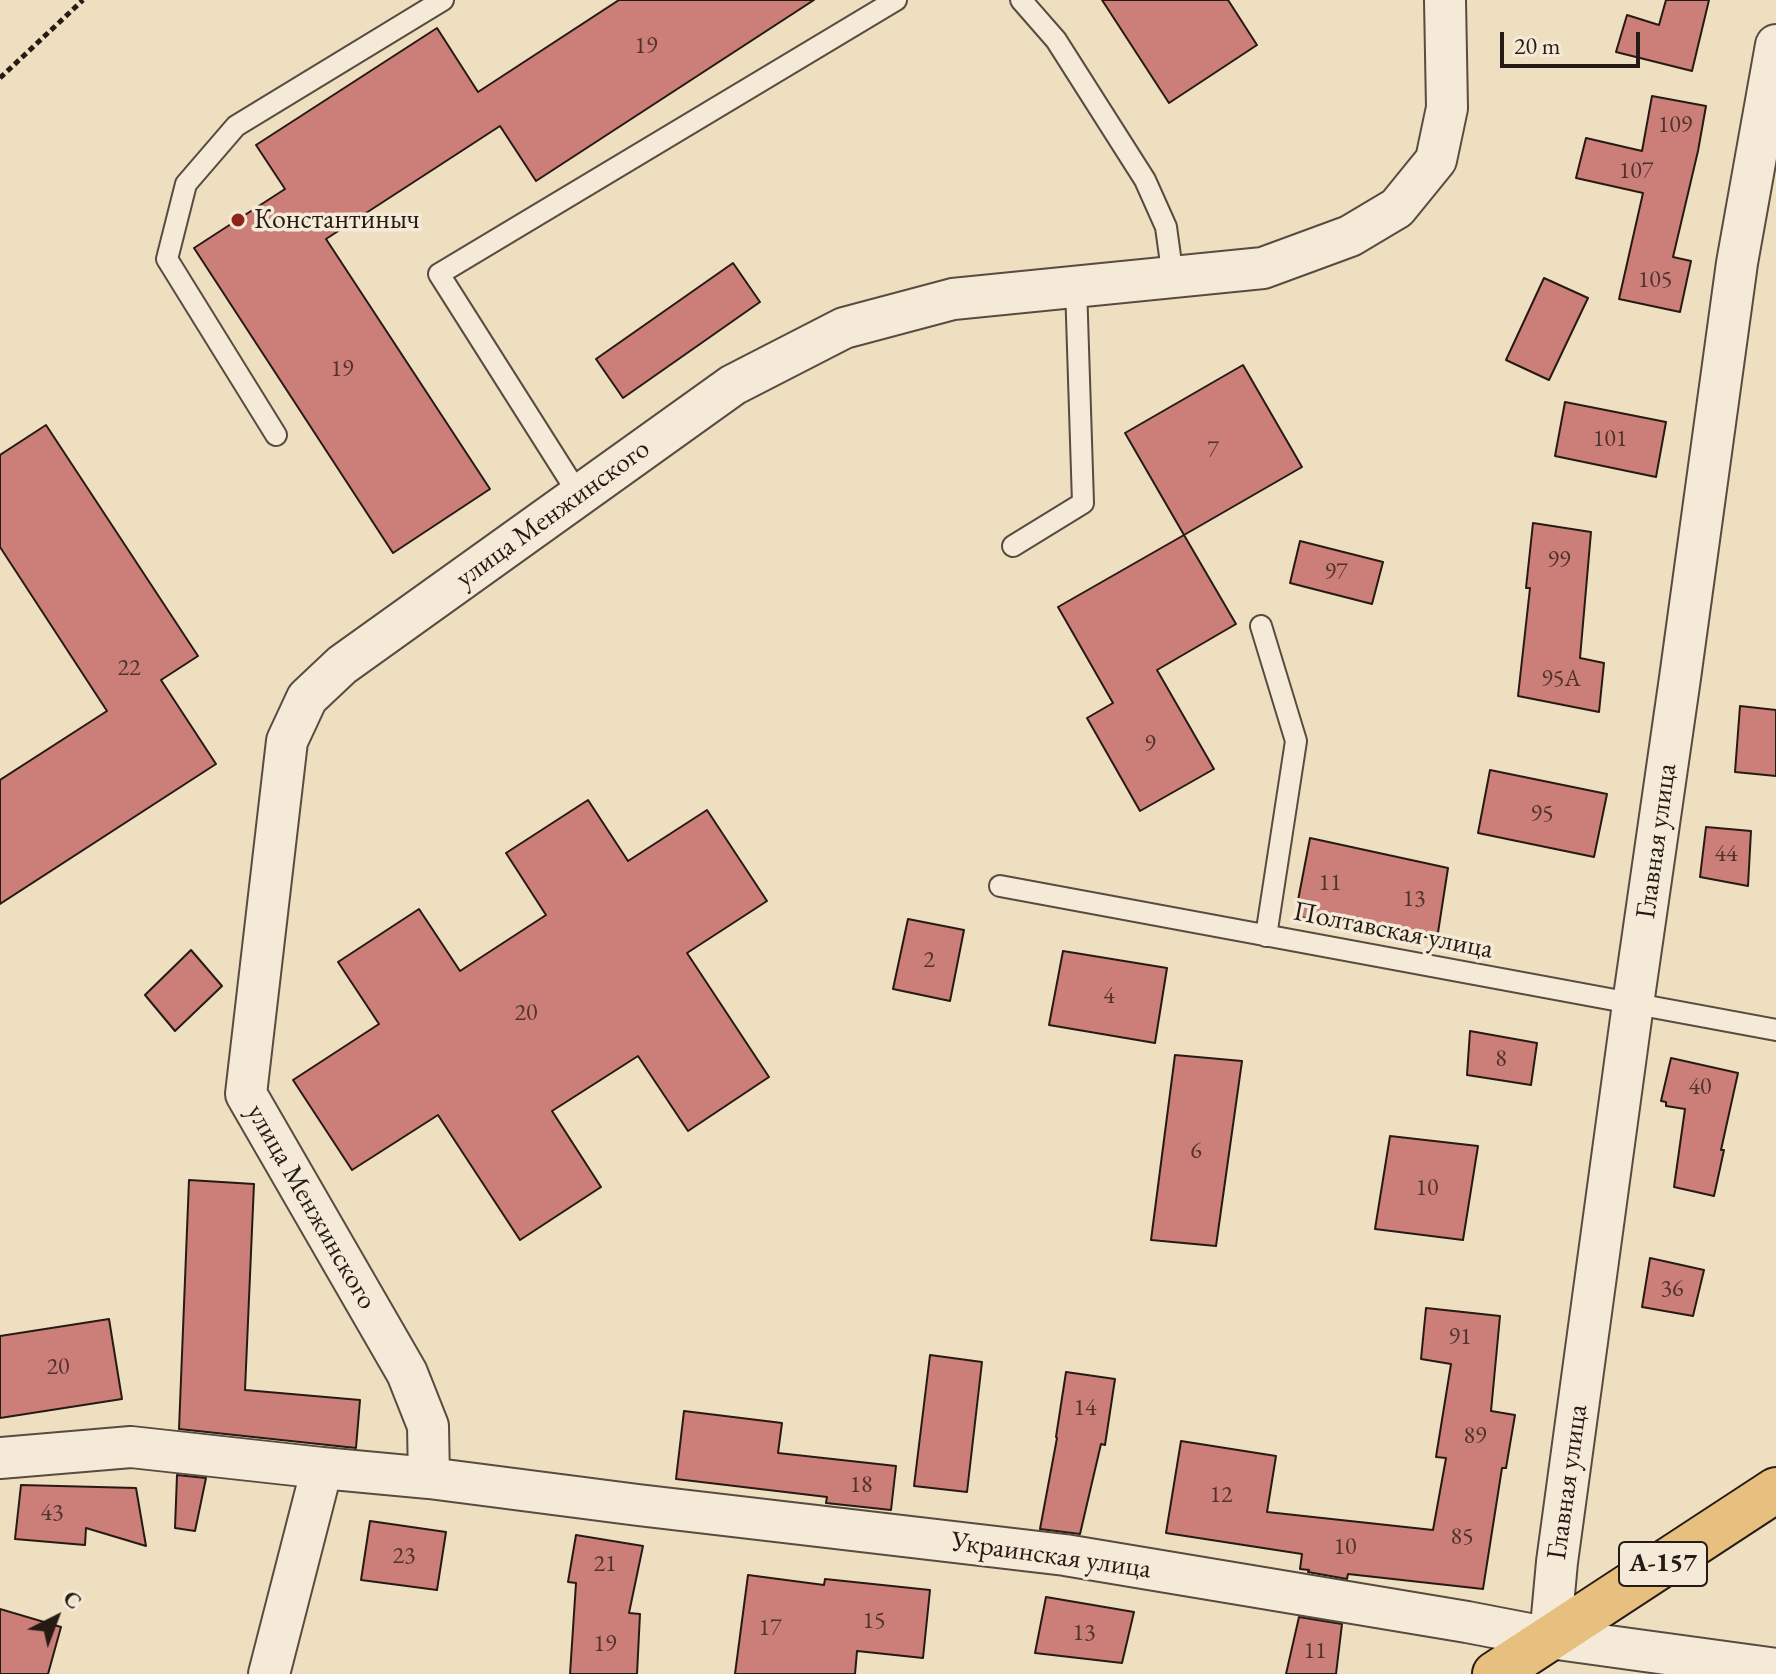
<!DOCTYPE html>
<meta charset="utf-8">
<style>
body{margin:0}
#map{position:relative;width:1776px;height:1674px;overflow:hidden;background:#eedfc1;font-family:"EB Garamond",serif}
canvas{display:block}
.north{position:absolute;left:16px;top:1578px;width:80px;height:80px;-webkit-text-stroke:6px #f4ead7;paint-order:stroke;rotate:42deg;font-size:22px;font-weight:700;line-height:32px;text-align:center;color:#261a14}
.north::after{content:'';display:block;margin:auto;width:28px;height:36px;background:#261a14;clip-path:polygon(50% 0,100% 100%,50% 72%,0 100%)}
.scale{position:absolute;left:1500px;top:32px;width:140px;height:36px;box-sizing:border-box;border:4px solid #261a14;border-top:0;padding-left:10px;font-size:24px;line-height:28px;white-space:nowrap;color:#261a14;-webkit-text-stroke:6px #f4ead7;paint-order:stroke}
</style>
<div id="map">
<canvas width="1776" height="1674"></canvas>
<div class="north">С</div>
<div class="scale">20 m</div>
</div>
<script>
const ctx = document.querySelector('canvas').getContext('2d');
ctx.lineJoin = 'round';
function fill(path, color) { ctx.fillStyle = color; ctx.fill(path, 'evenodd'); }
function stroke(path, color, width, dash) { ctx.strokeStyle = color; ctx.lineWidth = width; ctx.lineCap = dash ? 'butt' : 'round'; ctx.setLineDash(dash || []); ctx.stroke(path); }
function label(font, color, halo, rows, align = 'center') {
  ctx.font = font + ' "EB Garamond",serif'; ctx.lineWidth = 7; ctx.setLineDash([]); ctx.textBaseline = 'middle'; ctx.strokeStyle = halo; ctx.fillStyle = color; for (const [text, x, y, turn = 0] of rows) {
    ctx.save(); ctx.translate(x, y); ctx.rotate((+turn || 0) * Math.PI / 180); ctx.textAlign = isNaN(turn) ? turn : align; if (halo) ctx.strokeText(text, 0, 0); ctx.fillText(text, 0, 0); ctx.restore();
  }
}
const building = new Path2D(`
 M619,0H814L536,181L500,126L326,239L490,489L393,553L194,248L285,189L256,145L437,28L478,92Z
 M1102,0H1228L1257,45L1169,103Z
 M1666,0H1709L1692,71L1616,52L1627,15L1659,25Z
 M1652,96L1706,106L1698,151L1673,257L1691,261L1680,312L1619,299L1643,193L1576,178L1586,138L1642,151Z
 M733,263L760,302L623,398L596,359Z
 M1544,278L1588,298L1549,380L1506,360Z
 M1243,365L1302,467L1184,535L1125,433Z
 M1565,402L1666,422L1656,477L1555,456Z
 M46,425L198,656L161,680L216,764L0,904V780L107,711L0,547V455Z
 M1533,523L1591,532L1580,658L1604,663L1599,712L1518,696L1530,588H1526Z
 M1184,535L1236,624L1157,670L1214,769L1140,811L1087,718L1113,703L1058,607Z
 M1300,541L1383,562L1372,604L1290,583Z
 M1740,706L1776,710V776L1735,772Z
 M1490,770L1607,794L1594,857L1478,833Z
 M588,800L628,861L707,810L767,901L687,953L769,1077L688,1131L638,1056L552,1111L601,1187L520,1240L438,1115L352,1170L293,1080L379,1024L338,962L419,909L460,971L546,915L506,853Z
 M1706,827L1751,831L1748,886L1700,877Z
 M1310,838L1448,868L1437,939L1352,924L1351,927L1295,916Z
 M908,919L964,930L950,1001L893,989Z
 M191,950L222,986L175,1031L145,995Z
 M1063,951L1167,968L1155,1043L1049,1025Z
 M1470,1031L1537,1043L1531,1085L1467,1075Z
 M1175,1055L1242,1061L1216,1246L1151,1240Z
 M1671,1058L1738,1073L1721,1150H1724L1714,1196L1674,1187L1685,1109L1666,1106V1102L1661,1101Z
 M1390,1136L1478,1146L1463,1240L1375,1229Z
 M189,1180L254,1184L245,1390L360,1400L356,1448L179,1429Z
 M1650,1258L1704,1270L1693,1316L1642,1307Z
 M1426,1308L1500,1316L1491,1411L1515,1415L1506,1468H1502L1483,1589L1348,1574L1347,1579L1308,1572L1309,1570L1300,1569L1302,1554L1166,1533L1181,1441L1276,1456L1267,1512L1433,1530L1446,1458L1436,1457L1451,1364L1421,1359Z
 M109,1319L122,1399L0,1418V1336Z
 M930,1355L982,1362L967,1492L914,1486Z
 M1066,1372L1115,1379L1105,1445L1101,1444L1080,1534L1040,1529L1057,1438L1056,1437Z
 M684,1411L782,1423L778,1453L896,1466L891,1510L826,1503L827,1497L676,1479Z
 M177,1475L206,1478L195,1531L175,1528Z
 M21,1485L136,1488L146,1546L86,1528L85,1545L15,1539Z
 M370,1521L446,1532L437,1590L361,1580Z
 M576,1535L643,1546L629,1613L640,1614L637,1674H570L576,1583L568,1582Z
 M748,1575L824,1585L825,1579L930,1590L923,1658L857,1651L855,1674H735Z
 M1046,1597L1134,1612L1122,1663L1035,1653Z
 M0,1609L61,1627L48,1674H0Z
 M1299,1617L1342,1624L1336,1674H1286Z`);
fill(building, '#cc7e78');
stroke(building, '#261a14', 2);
const service = new Path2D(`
 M1021,0L1056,40L1145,180L1166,227L1173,278
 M276,435L167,259L186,184L236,126L443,0
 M579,495L439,274L896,0
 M1013,546L1083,503L1076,286
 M1261,626L1296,741L1266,936
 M1000,886L1776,1030`);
const minor = new Path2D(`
 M0,1458L131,1447L322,1468
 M429,1478L428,1426L407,1373L246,1094L287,741L307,698L342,665L733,385L844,328L953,299L1263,268L1350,236L1397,208L1436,160L1447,108L1445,0
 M1550,1638L1557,1562L1633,1004L1680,678L1737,263L1776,45
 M269,1674L322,1468L429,1478L638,1505L1065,1555L1467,1622L1550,1638L1776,1669`);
const primary = new Path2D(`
 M1495,1674L1776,1490`);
stroke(service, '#584b3f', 24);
stroke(minor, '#584b3f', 44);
stroke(primary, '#261a14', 48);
stroke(new Path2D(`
 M0,78L83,0`), '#261a14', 5, [6, 4]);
stroke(service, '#f4ead7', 20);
stroke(minor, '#f4ead7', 40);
stroke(primary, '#e7c080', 44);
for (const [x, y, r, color] of [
 [238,220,8,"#8f2418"]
]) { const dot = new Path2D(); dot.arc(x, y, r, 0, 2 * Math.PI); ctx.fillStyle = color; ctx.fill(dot); stroke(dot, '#f4ead7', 3); }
label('24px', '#50332d', null, [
 ["19",646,46],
 ["109",1675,125],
 ["107",1636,171],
 ["105",1655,280],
 ["19",342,369],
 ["101",1610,439],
 ["7",1213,450],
 ["99",1559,560],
 ["97",1336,572],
 ["22",129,668],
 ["95А",1561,679],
 ["9",1150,744],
 ["95",1542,814],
 ["44",1726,854],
 ["11",1330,883],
 ["13",1414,899],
 ["2",929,960],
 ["4",1109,996],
 ["20",526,1013],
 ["8",1501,1059],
 ["40",1700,1087],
 ["6",1196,1151],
 ["10",1427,1188],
 ["36",1672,1289],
 ["91",1460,1337],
 ["20",58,1367],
 ["14",1085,1408],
 ["89",1475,1436],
 ["18",861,1485],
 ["12",1221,1495],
 ["43",52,1513],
 ["85",1462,1537],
 ["10",1345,1547],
 ["23",404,1556],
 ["21",605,1564],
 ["15",874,1621],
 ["17",770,1628],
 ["13",1084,1633],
 ["19",605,1644],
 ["11",1315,1651]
]);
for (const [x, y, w] of [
 [1663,1564,88]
]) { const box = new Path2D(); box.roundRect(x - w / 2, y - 22, w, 44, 6); ctx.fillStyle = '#f4ead7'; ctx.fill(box); stroke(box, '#261a14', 2); }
label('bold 26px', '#261a14', null, [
 ["А-157",1663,1564]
]);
label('28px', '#261a14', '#f4ead7', [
 ["Константиныч",254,220]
], 'left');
label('28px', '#261a14', '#f4ead7', [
 ["улица Менжинского",553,514,-36],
 ["Главная улица",1657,841,-82],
 ["Полтавская улица",1393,931,11],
 ["улица Менжинского",311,1207,60],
 ["Главная улица",1568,1482,-82],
 ["Украинская улица",1051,1556,8]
]);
</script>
